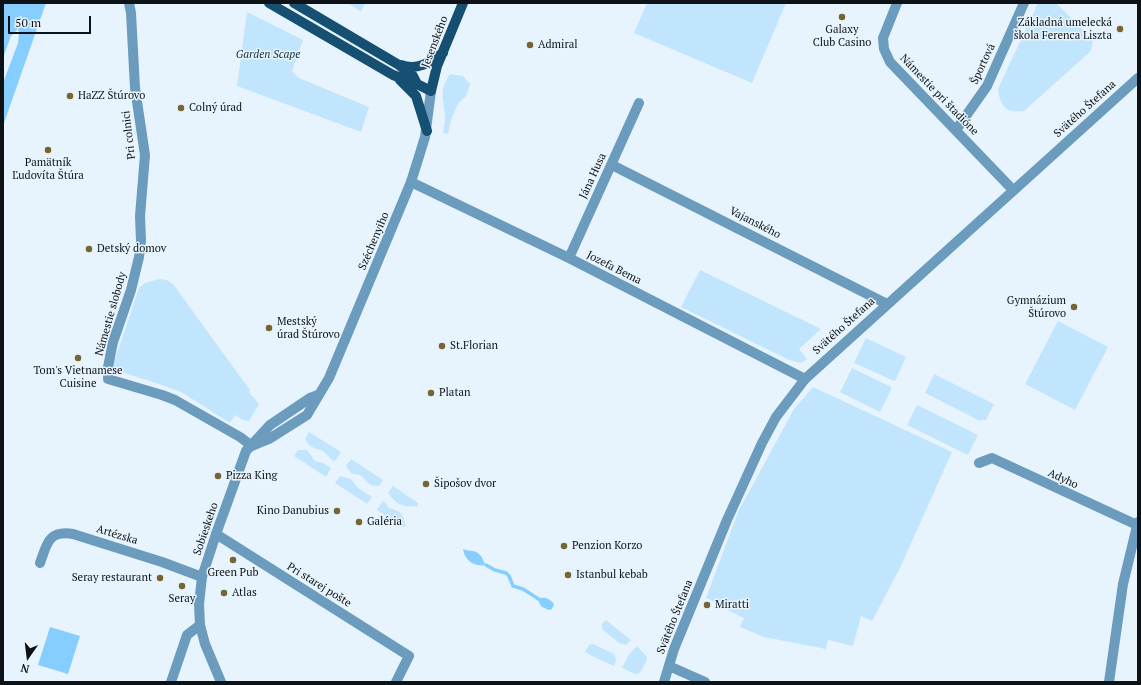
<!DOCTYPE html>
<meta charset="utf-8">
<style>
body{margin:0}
#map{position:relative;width:1141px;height:685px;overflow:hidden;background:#e7f4fd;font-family:"PT Serif",serif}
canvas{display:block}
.frame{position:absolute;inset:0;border:4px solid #0d1216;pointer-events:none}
.north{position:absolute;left:8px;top:637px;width:40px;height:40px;-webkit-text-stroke:3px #e7f4fd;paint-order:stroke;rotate:194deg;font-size:11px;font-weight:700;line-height:16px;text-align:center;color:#0d1216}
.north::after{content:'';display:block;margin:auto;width:14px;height:18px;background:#0d1216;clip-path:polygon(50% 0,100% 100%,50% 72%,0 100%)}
.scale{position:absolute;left:8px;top:16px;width:83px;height:18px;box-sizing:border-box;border:2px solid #0d1216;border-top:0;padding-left:5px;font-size:12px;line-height:14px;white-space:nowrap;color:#0d1216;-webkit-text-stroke:3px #e7f4fd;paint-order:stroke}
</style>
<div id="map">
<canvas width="1141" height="685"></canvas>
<div class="frame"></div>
<div class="north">N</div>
<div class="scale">50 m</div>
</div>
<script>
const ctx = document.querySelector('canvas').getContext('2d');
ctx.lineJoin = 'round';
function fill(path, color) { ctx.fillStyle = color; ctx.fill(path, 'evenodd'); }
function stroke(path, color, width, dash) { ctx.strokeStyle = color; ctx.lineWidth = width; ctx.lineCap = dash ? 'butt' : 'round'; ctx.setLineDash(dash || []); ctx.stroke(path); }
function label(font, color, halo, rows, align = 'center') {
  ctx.font = font + ' "PT Serif",serif'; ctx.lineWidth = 3; ctx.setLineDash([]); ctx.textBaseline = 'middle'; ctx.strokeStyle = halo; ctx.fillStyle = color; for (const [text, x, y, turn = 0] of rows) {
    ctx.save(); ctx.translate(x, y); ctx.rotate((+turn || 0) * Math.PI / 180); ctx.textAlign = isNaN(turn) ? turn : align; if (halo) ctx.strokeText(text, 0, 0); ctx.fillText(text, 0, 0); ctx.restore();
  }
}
fill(new Path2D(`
 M348,3H365L361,12Z
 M647,3H786L752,83L634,33Z
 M1038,3H1056L1093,40L1091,51L1024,111C1006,114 1000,106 998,89Z
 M247,12L303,40L292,71L299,78L369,107L361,132L237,86Z
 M450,74L463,76L470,84L466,96L458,104L452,117L448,134L443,133C444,128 445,122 445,117C444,98 438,91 450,74Z
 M700,270L821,329L799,349L807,359L802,363L789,360L681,307Z
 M159,279L167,280L173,284L250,390L249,392L259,404L249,421L243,420L235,415L230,423L181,392L159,384L115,370L113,365L139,288L145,283Z
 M1058,321L1108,347L1075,410L1025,384Z
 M866,338L906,357L896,379L894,381L854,363Z
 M852,368L891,387V390L880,412L840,392Z
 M934,374L994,404L986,420H981L980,421L925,393Z
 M813,387L952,452L900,568L872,621L861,616L853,646L828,640L826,649L764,637L740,627L744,618L723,608V606L706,598L738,512L794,409Z
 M917,405L978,435L968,455L907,425Z
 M309,432L341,452L336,460L333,461L323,451L314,448L309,445L305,439Z
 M298,450H307L315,461L323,463L331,468L326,477L294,456Z
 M351,459L383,480L379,486C362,486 368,473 352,474L346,466Z
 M340,476L351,479L358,488L372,497L367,504L335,483Z
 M393,486L418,503V506C403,508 397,505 388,493Z
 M383,501L385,502L389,508C403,513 401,511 406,526L403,527L377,510Z
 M606,620L631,640L626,645L619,643L602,629V624Z
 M593,644L614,654L616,660L614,666L600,660L585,652L589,645Z
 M637,646L647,657V660L640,673L635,674L622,668L628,656Z`), '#c2e5fe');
fill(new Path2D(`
 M3,3H46L3,126Z
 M463,549C468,552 474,549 479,554C483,557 483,562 486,565C474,567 465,561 463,549Z
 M541,598C546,597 551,600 554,604L552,609L549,610L542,607L539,603Z
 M50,627L80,636L68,674L38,665Z`), '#86ceff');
fill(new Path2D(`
 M18,29L19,33L18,43L3,83V58L11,36Z`), '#e7f4fd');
stroke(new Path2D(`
 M486,565L495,570L506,573L509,576L513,586L523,589L540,600`), '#86ceff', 3.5);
stroke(new Path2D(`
 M129,3L131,13L135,88L145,155L140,216L141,241L139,257L131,290L113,342L108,367V379L162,395L175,400L240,437L252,446
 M897,3L883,38L884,49L890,62L1013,190
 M956,130L987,86L1024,3
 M612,165L887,304
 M411,182L569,258L805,379
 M569,258L639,103
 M979,463L992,458L1137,525
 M216,534L409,656L396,682
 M40,563C47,544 48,530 73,534L162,562L202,577
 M171,682L187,635L200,625
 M1109,682L1123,584L1138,522`), '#6b9bbd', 10);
stroke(new Path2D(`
 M252,446L269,439L307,415L329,378L411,182L425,137L431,91
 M669,666L705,682
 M221,682L205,644L200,625L199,604L202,577L216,534L246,451L270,425L310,398L318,395
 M664,682L674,649L727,520L762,443L776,417L805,379L1138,78`), '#6b9bbd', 10);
stroke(new Path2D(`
 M269,3L393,75L417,84L431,91L437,66L463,3
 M294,3L399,65L413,76L417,84
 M401,65C418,71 430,62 443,53
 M400,80L416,96L427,131`), '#155072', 10);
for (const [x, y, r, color] of [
 [842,17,4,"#766432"],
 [1120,29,4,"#766432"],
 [530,45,4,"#766432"],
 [70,96,4,"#766432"],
 [181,108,4,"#766432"],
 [48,150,4,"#766432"],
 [89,249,4,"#766432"],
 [1074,307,4,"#766432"],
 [269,328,4,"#766432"],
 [442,346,4,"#766432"],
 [78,358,4,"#766432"],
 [431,393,4,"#766432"],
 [218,476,4,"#766432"],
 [426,484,4,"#766432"],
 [337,511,4,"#766432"],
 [359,522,4,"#766432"],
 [564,546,4,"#766432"],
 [233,560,4,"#766432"],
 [568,575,4,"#766432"],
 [160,578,4,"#766432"],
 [182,586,4,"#766432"],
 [224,593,4,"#766432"],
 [707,605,4,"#766432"]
]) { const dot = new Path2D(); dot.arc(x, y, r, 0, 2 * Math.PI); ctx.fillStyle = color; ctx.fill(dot); stroke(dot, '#e7f4fd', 1.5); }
label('11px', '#0d1216', '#e7f4fd', [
 ["Základná umelecká",1112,23,"right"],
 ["škola Ferenca Liszta",1112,36,"right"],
 ["Galaxy",842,30,"center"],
 ["Club Casino",842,43,"center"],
 ["Admiral",538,45],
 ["HaZZ Štúrovo",78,96],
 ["Colný úrad",189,108],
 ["Pamätník",48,163,"center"],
 ["Ľudovíta Štúra",48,176,"center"],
 ["Detský domov",97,249],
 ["Gymnázium",1066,301,"right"],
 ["Štúrovo",1066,314,"right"],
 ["Mestský",277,322],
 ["úrad Štúrovo",277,335],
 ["St.Florian",450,346],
 ["Tom's Vietnamese",78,371,"center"],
 ["Cuisine",78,384,"center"],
 ["Platan",439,393],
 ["Pizza King",226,476],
 ["Šipošov dvor",434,484],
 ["Kino Danubius",329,511,"right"],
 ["Galéria",367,522],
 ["Penzion Korzo",572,546],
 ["Green Pub",233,573,"center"],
 ["Istanbul kebab",576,575],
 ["Seray restaurant",152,578,"right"],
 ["Atlas",232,593],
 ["Seray",182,599,"center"],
 ["Miratti",715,605]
], 'left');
label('11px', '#0d1216', '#e7f4fd', [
 ["Jesenského",435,42,-69],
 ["Športová",983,64,-65],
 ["Námestie pri štadióne",939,95,46],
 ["Svätého Štefana",1085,109,-42],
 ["Pri colnici",129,135,-97],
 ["Jána Husa",593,176,-65],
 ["Vajanského",755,223,27],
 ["Széchenyiho",374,241,-67],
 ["Jozefa Bema",614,268,27],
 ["Námestie slobody",111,314,-74],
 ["Svätého Štefana",844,326,-42],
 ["Adyho",1063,479,25],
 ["Sobieskeho",206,529,-71],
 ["Artézska",117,535,17],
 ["Pri starej pošte",319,585,32],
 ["Svätého Štefana",675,617,-68]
]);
label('italic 11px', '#0d2d41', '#e7f4fd', [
 ["Garden Scape",268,55]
]);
</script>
